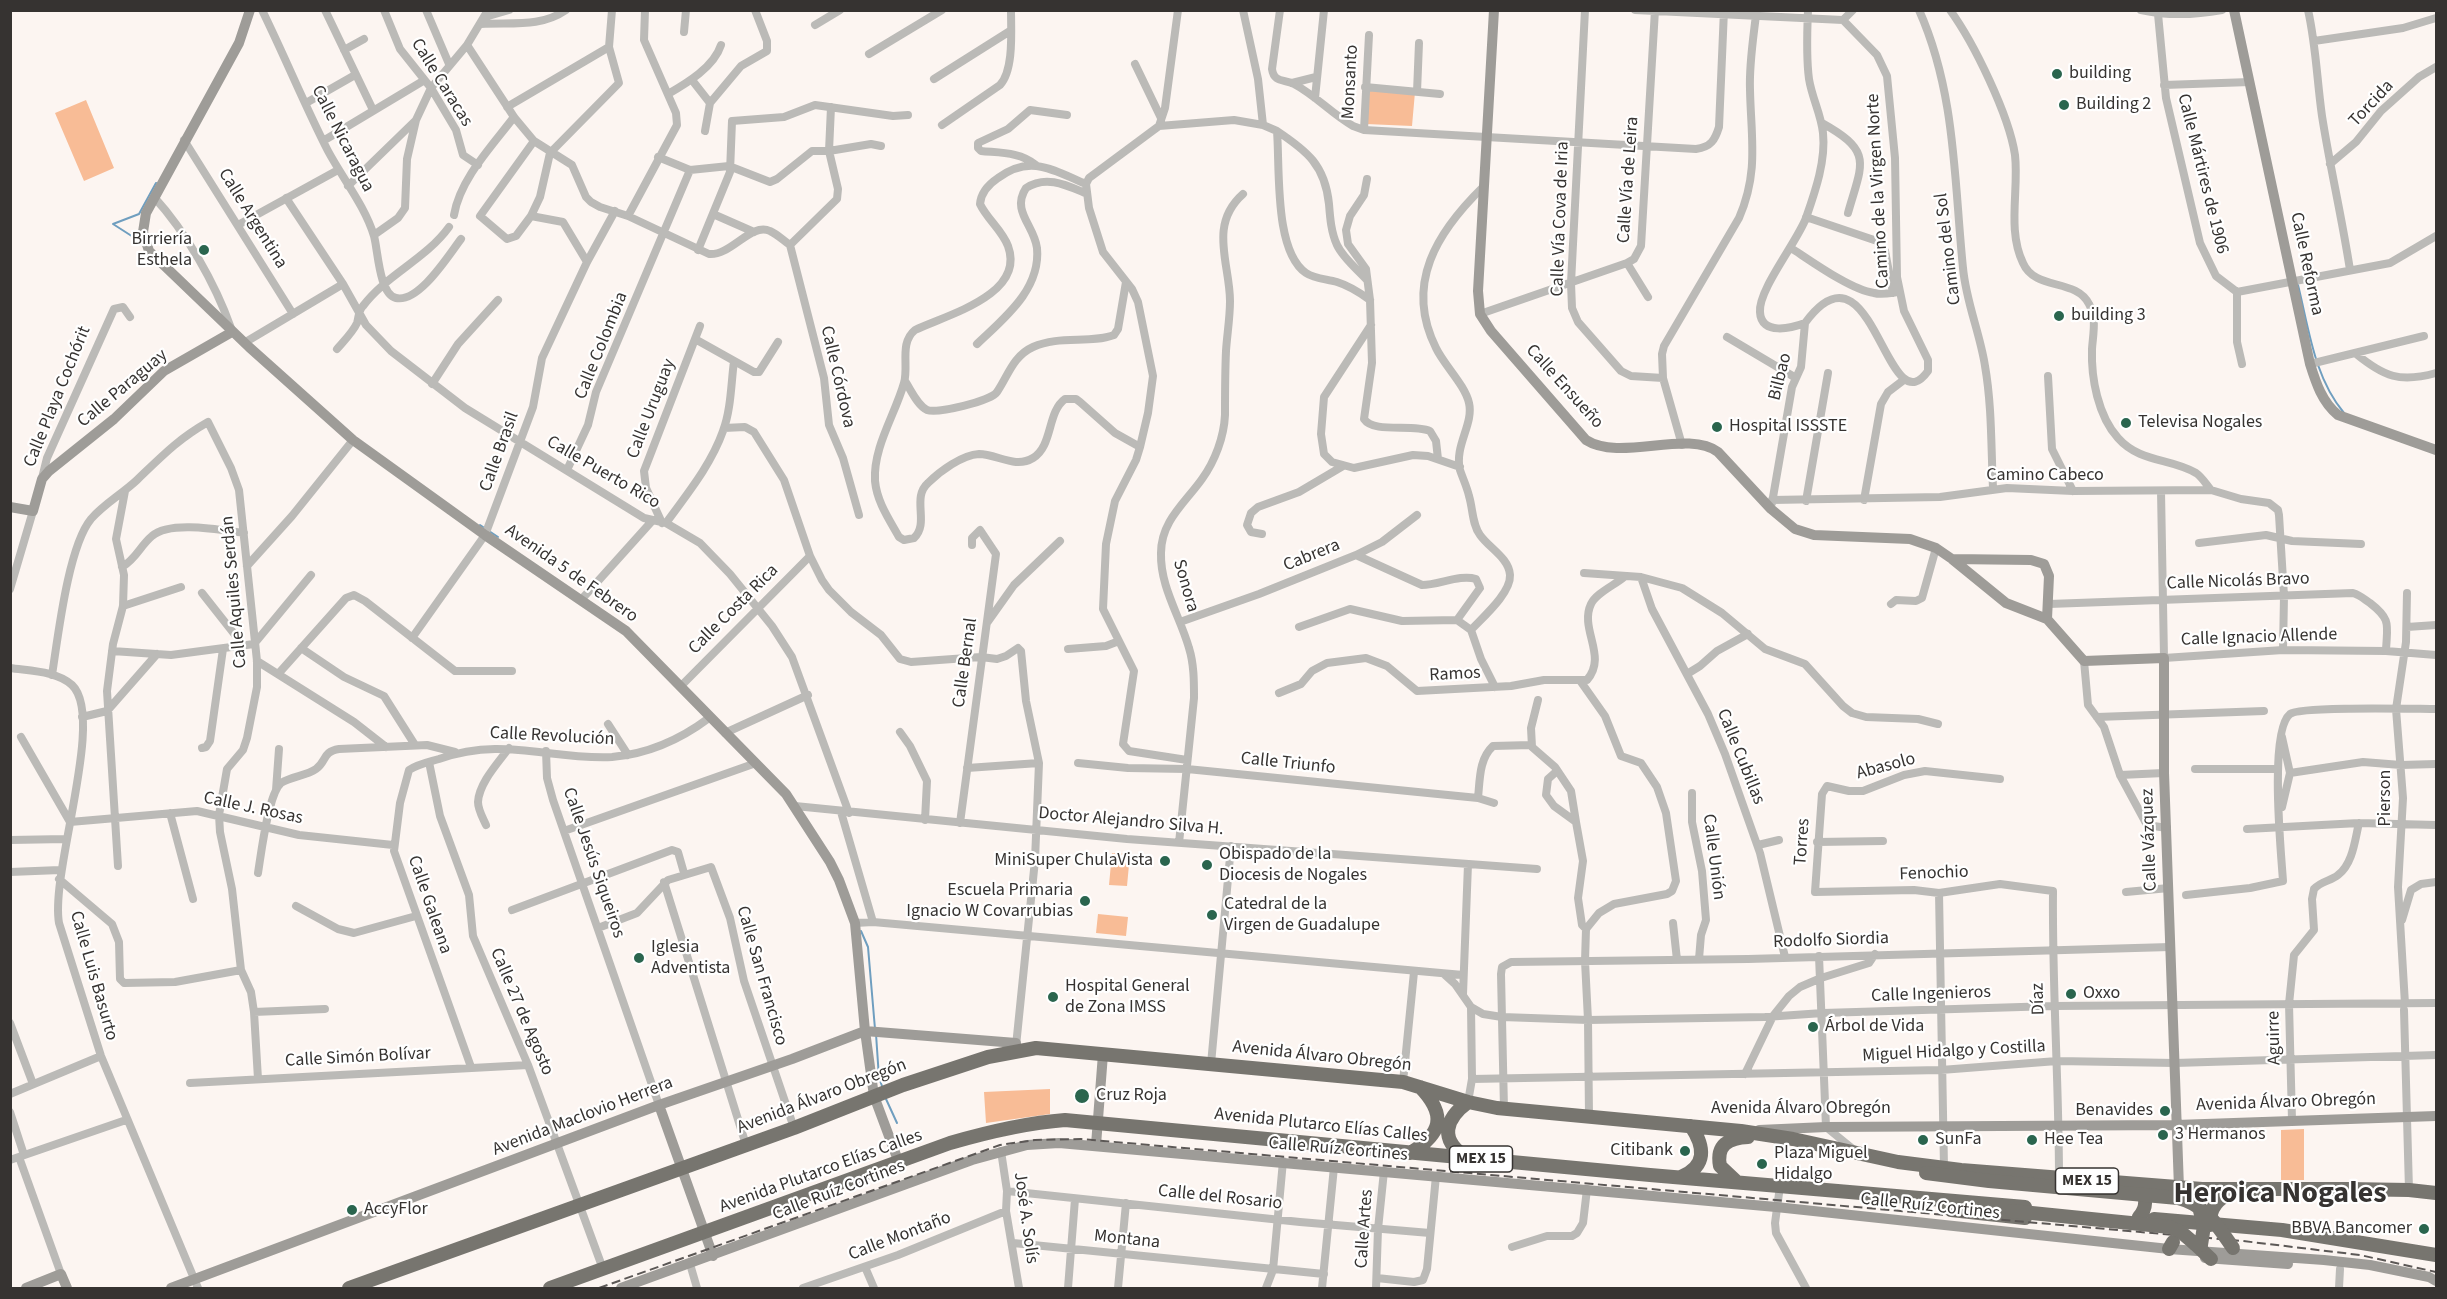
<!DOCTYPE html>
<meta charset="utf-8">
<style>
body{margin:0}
#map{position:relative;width:2447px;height:1299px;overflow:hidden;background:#fcf5f1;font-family:"Source Sans 3",sans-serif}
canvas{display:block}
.frame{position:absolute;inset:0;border:12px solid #363331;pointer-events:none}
</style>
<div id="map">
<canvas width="2447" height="1299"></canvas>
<div class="frame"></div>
</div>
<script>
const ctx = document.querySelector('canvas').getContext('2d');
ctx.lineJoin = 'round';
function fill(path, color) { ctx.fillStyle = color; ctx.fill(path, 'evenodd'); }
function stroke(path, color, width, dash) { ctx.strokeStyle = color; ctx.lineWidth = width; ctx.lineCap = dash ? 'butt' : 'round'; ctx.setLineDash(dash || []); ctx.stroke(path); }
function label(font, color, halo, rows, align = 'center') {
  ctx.font = font + ' "Source Sans 3",sans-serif'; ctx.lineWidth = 4.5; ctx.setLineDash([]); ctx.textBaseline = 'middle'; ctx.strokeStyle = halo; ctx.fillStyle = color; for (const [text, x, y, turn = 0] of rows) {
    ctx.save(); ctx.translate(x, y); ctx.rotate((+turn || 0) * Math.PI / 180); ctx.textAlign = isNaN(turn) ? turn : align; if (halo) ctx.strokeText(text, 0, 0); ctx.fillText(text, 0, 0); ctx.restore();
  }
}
fill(new Path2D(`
 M1367,88L1415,92L1412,126L1366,124Z
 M86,100L114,168L84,181L55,113Z
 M1112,853L1130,854L1127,886L1109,885Z
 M1098,914L1128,917L1126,936L1096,933Z
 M1050,1089V1114L986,1123L984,1092Z
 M2304,1129V1180H2281V1130Z`), '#f8bc96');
stroke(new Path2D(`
 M141,242L113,224L139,214L156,183
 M2298,285C2309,329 2314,377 2344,413
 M480,525L498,537
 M861,931L868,947L875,1029
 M876,1034L879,1078L882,1086
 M886,1099L897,1123`), '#6f9ebf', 2);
stroke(new Path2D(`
 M262,10C285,57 305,106 328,151C343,179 365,206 374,236C378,250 379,294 396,298C419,303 448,256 461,239
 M325,10L373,110
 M384,10L400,49L431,88L456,130L463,155L478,165
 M426,10L449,64
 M1243,10L1258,79L1263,125L1277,131C1280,169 1274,251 1306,273C1315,279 1327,279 1337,282C1350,286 1359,292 1370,300
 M1280,10L1272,69C1274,83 1284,79 1294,84C1315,95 1332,114 1353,126L1364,130L1696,149C1711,147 1715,140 1719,127L1724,10
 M1585,10L1571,283L1572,308L1578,322L1621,371L1631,376L1663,378L1682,445
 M1635,10L1843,20L1853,10
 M1919,10C1956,93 1954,180 1963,268C1966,302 1980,333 1985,366C1992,406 1991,448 1993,488
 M1950,10C1974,43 2009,115 2015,155C2019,190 2007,230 2023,263C2035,291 2076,278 2089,304C2097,318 2093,334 2092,349C2091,378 2098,416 2118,438C2140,463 2171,458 2196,473C2202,477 2206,484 2211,490
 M2141,10C2168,16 2195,15 2222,10
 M2308,10C2316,45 2317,81 2322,116C2330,167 2342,218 2350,270
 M2158,14L2166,98L2200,243L2216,276L2237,292
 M485,17L509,10
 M481,24C511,22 540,28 566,10
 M815,25L840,10
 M684,32L686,10
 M2314,41L2403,28L2436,18
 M467,45L514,117L534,141L572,165L586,197L591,202L600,207L628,216L709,254C731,256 751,222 770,231C777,234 784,241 790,245
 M344,50L364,39
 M869,54L942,10
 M1135,64L1161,118
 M934,79L1010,31
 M692,80L710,103
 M1292,83L1316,77
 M2164,85L2250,82
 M1365,87L1440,94
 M1417,92L1419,43
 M668,94C687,83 714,67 721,45
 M1315,98L1324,10
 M306,103L355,75
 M507,107L609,47
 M1822,123C1874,152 1862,163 1848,213
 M942,125L1000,85C1014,70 1011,31 1011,10
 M1159,126L1165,108L1178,10
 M1364,130L1369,35
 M705,131L710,103L741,66L767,51V41L755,10
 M1277,131C1307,151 1325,165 1329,204C1330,217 1331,232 1337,245C1343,258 1357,269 1367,280
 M184,140L293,314
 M323,141L423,81
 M534,141L480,216L507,239L516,236L531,216L540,197L550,153L619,83L609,47L612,10
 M658,157L690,170L729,166L770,182L777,179L812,151H829L871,144L881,146
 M2330,164L2356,142L2381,111L2419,77L2436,67
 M1036,165C1020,152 1001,153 981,151L978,148V143L1008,129L1030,110L1067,115
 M1367,179L1364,195L1350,216L1346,230L1348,244L1366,269L1370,300L1372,363L1364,419C1374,434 1413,423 1430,431L1436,441L1438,459
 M1086,184C1053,170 1030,154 998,178C989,184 981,192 980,204C987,219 1002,230 1008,246C1026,295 946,315 915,330C899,343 909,366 904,383C895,415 873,447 875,481C877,502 889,519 899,537L904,540L914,538C930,523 911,498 928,483C940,471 962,455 979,454C997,454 1015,469 1033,458C1053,446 1047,412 1065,399H1076L1080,402L1115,433L1140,447
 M1086,184L1089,208L1103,252L1132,289L1138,302L1153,376L1148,413L1140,447L1136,460L1115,501L1106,544L1103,609L1134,671L1123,744L1129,751L1187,760
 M1086,184L1089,178L1159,126L1234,120L1263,125
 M348,186L415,121
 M154,197C186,232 215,283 231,328
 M286,198L343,284L366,325L391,351L465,408L644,518L666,523L700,543L730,574L772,626L792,657L849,813
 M713,214L754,232
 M454,215C460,179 492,146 514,117
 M531,216L563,222L587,262
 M628,216L677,125L676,113L644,40L645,10
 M1806,217L1880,242L1885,251L1893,293
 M238,225L338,170
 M374,235L398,218L405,208L407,159L416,120L431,88L467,45L488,10
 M790,245L824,378L829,425L843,458L859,515
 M790,245L837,199L838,189L829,151L831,107
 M1791,248C1811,261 1851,290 1874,293C1882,295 1890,293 1898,292
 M698,250L730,172L732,121L784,117L815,105L893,116L908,115
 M1627,263L1648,297
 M2237,292L2390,263L2436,236
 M2237,292V342L2242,364
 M1480,314L1627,263L1634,259L1641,246L1655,10
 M1805,323C1873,230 1886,430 1928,371V360L1904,311L1897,277L1895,158L1887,76L1877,55L1843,20
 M1805,323C1792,328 1761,336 1760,312C1758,290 1797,242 1806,218C1815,192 1826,161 1823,133C1821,114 1812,98 1809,79C1806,57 1807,33 1808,10
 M1371,325L1324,397L1321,434L1324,454L1332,462L1354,468L1413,455L1428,456L1460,467
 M1727,337L1796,378
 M695,339L754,372H759L778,342
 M244,343L343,284
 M977,344C1003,319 1041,290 1037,248C1034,225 1011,211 1026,188C1046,175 1066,185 1085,193
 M337,349C343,342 353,332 357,323C359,317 358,311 363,306C386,275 426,259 449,227
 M2355,353C2384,377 2400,383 2436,373
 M2310,364L2424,336
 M2048,376L2052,449L2073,491
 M1663,378L1662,354L1664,346L1739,218C1759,172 1751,138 1750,90C1749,65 1753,40 1756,15
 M905,381C911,390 917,405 927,410C937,414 991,401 997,392C1008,376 1013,356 1033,347C1059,335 1090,344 1114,335L1118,329L1126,282
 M432,384L458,344L498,300
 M724,428L745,427L754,432L784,480L810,556L822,580L829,590L851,612L881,635L900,659L911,662L981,657L997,659L1006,656L1018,648L1021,651L1026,701L1039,763L1035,860L1016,1046
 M567,470L588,425L596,392L690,170
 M42,478L47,458L114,309L123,307L130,317
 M2161,491L2164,658L2283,650L2386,651L2436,655
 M1772,500L1940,497L2007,488L2073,491L2211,490L2241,499L2269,503L2278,510L2279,515L2284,596L2283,650
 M1864,500L1881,404L1888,392L1905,379
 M1806,501L1828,373
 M1772,503L1792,387L1801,367L1805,323
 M662,523L646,488L644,471L700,326
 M666,523C687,494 711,465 723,431C731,410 731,384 734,361
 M1262,534L1251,532L1247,525L1251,513L1258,507L1299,492L1343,466
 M2199,543L2266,535L2292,541L2361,544
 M1356,555L1382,542L1417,515
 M247,566L292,516L353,440
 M122,567C136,559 140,546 152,536C170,520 221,530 244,533
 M1584,573L1641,577L1682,588L1722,613L1765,649L1805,664L1843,706L1852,713L1866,717L1918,719L1938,724
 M1641,577L1652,609L1708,714L1725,754L1760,853L1785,957
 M10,589L33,511
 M202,593L243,645
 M581,600L652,521
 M1891,604L1896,600L1916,601L1922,598L1936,548
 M2049,604L2353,593C2360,595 2364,599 2370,603C2392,620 2387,625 2386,651
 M123,606L181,587
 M1457,620L1471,630L1481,659L1495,687
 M1180,622L1259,594L1356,555L1422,585C1439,585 1460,574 1476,579L1480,588L1457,620
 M987,623L1014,585L1060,541
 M1299,627L1350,609L1402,621L1457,620
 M2407,627L2436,625
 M1471,630C1483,617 1511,593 1510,575C1509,558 1489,548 1480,535C1472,524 1473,509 1469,496C1467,487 1463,479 1460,470C1454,446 1474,424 1469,403C1465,385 1444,365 1436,348C1404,284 1437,232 1483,187
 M412,638L485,535L533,407L542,358L587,262L615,211
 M301,648L344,677L384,696L415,745
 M1068,649L1106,646L1119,641
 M112,651L171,655L254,644L311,575
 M257,661L354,722L386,747
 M2084,661L2088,705L2104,727L2120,775L2147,825L2167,828
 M10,668C30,671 57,671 72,685C106,717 50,871 59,923L101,1056L198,1288
 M279,673L346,598L354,595L365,601L455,671H512
 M1687,674L1700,666L1717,651L1748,634
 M52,675C58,637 68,547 91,519C104,504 122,494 137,480C161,457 178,439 208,422L231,468L239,490L257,661V687L247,738L243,750L227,769L219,815L220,832L232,889L241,970L251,992L254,1012L258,1079
 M1581,682L1605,716L1621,756L1641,763L1657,787L1666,813L1676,881L1672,891L1667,894L1614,904L1599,913L1586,929L1585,961L1588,1020L1589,1116
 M680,687L810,556
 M1279,693L1301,684L1312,671L1327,663L1366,658L1387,666L1417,691L1511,686L1544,680H1587C1608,656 1579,629 1591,604C1596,593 1615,585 1624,577
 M1538,700L1531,728L1532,747L1555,767L1571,791L1576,822
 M82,717L107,711L157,654
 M2097,717L2264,711
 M608,724L628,755
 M900,732L910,746L927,781L925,820
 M725,733L808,695
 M21,737L70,822L197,811L299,835L393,845
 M202,748L206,747L210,741L223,649
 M546,751L547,778L553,800L659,1105
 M429,762L440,816L469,895L473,936L528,1065L603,1269
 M1078,763L1128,768L1187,769L1478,798L1494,803
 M967,768L1039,763
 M2195,769H2277
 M1557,771L1548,779L1546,795L1554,806L1576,822L1583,861L1578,898L1582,925L1586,929
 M2290,773L2363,762L2401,765L2436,764
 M2120,775L2164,773
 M2000,779L1925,771L1904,775L1863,791H1849L1827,786L1822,794L1815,892L1914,890L1939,893L2000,884L2053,891C2052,987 2059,1082 2059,1178
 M276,790L279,749
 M1692,793V822L1702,871L1706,920L1701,935L1699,959
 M1478,798C1480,779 1479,759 1493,746L1531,745
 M795,806L1127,839L1537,869
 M2282,807L2290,773L2282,737
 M841,812L873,922
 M170,813L193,899
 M960,823L996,554L980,530L972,538V545
 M486,825C483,818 478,810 478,802C479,783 498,763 509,748
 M2247,829L2359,823L2436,825
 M564,831L756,763
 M10,840L66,839
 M1817,842L1883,841
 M1179,843L1194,698C1194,681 1194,664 1189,648C1180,616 1160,587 1161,553C1161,521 1185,503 1202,479C1215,461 1224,437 1225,415C1225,394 1225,373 1226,351C1227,335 1230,318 1230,301C1230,264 1208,225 1243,194
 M1758,845L1779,840
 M118,866L107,691L113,644L123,606L124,575L116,539L125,491
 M10,872L60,870
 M258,873C261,855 268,794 281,783C292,776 306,776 316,769C327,761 322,752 339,749L427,745L455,752
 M59,879L112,924L119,942L120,979L124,983L175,982L241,970
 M664,882L746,1145
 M2126,892L2169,888
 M1939,893L1944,1167
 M2186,895L2250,888L2283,881C2281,852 2269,731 2290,714C2301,706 2415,709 2436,709
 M296,906L338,929L354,933L416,916
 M512,910L672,850L678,852L684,873
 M2402,920L2411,890L2421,884L2436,882
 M855,923L873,922L1463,975
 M1673,923L1677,960
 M598,928L637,913L668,880L711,867L730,918L744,981L794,1128
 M1819,956L1826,1127L1853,1149
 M1444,974L1455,984L1471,1007L1483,1014L1502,1017L1588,1020L1765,1017L1823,1013L2054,1006L2436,1003
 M1463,994L1468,864
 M2405,1004L2398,887L2403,798L2396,709L2406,642L2407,593
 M2404,1010L2409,1190
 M254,1012L325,1009
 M10,1023L33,1084
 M1211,1064L1231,846
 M471,1067L394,851L400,803L409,770C418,764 429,762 439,759C503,736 549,760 612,757C648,754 681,739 709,718
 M1745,1074L1773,1016L1789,996L1800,987L1821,978L1869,963L1875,954
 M1472,1079L1941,1070L2057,1061L2175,1063L2436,1055
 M1403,1082L1414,972
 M190,1083L528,1065
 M10,1094L101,1056
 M1468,1102L1472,1079L1471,1007
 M1504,1109L1501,974L1502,967L1511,962L1748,959L2170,947
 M10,1112L24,1155
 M2292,1120L2289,1004L2294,955L2314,930L2312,899L2314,889C2321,881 2331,881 2338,875C2353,864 2355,839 2359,823
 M1001,1151L1007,1191L1006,1211L1019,1288
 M19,1157L61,1274
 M10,1160L126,1120
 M1780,1186L1775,1223L1776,1233L1806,1288
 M1007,1191L1300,1222L1430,1233
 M1013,1243L1324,1274
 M1512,1247L1547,1236H1572L1577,1233L1583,1223L1587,1189
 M690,1264L697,1288
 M865,1267L874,1288
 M1377,1278L1414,1282L1423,1280L1427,1269L1436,1176
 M803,1288L898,1255L1006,1211
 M1068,1288L1075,1199
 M1118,1288L1126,1203
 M1266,1288L1273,1270L1283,1161
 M1322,1288L1334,1167
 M1376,1288L1378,1229L1384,1171
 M2339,1288L2340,1269`), '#bbbab7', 8);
stroke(new Path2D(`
 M250,10L239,43L146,213L143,232L149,251L249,347L353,440L485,535L626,631L786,794L830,862L839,880L855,923L865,1031L874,1096L899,1163
 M1494,10L1478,291L1480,314L1491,331L1586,440C1620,462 1688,429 1718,452L1771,509L1795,529L1814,535L1910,539L1936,548L1952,559L2006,603L2047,619L2084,661L2164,658V773L2179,1188
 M2234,10L2310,364C2316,383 2322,402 2338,415L2436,450
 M10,507L33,511L42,479L49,471L114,419L164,371L232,332
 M1952,559L2031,560L2044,564L2049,576L2047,619
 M659,1105L713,1256
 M1759,1130L1826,1127L2176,1125L2436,1116
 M1096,1145L1103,1054
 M2205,1258L2288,1264
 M26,1288L61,1274L67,1288
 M171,1288L659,1105L792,1059L865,1031L1016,1043
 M621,1288L972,1160L1027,1145L1059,1143L1776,1207L2169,1249L2324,1260L2370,1265L2429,1277L2436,1281`), '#9e9c98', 10);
stroke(new Path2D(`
 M1410,1153C1442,1134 1447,1115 1420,1087
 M1466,1157C1439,1140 1445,1119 1468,1102
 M1681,1177C1707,1166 1705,1147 1691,1126
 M1737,1182L1720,1166C1716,1145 1728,1138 1748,1137
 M1942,1200L1951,1210L2025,1218
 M2139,1217C2147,1208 2147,1197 2140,1187
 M2154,1219L2282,1230L2436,1255
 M2210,1225C2209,1206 2219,1199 2234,1190
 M2195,1244L2211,1259
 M2169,1249L2173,1242
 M349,1288L794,1128L903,1085L988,1057L1036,1048L1403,1082L1468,1102L1497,1108L1741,1131L1793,1139L1898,1162L1961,1170L2202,1189H2347L2409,1190L2436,1193
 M550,1288L950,1143C988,1132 1025,1123 1065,1120L1650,1175L2025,1207`), '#77756f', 14);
stroke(new Path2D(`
 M599,1288L1000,1145L1035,1140L1081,1139L2243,1241L2360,1255L2436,1272`), '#5c5856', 2, [9, 4.5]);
stroke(new Path2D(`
 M1926,1173L1989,1181L2178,1198C2206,1205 2217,1225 2233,1248
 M2199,1207L2204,1226L2201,1245
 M2012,1211L2170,1227L2181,1232L2195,1244`), '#77756f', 14);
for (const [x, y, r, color] of [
 [2057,74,6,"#2a654e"],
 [2064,105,6,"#2a654e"],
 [204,250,6,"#2a654e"],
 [2059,316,6,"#2a654e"],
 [2126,423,6,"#2a654e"],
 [1717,427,6,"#2a654e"],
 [1165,861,6,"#2a654e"],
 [1207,865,6,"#2a654e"],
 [1085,901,6,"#2a654e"],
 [1212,915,6,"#2a654e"],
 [639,958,6,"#2a654e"],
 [2071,994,6,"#2a654e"],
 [1053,997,6,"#2a654e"],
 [1813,1027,6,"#2a654e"],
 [1082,1096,8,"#2a654e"],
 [2165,1111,6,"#2a654e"],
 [2163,1135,6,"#2a654e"],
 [1923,1140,6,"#2a654e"],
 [2032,1140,6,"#2a654e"],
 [1685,1151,6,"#2a654e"],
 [1762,1164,6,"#2a654e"],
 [352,1210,6,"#2a654e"],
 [2424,1229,6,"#2a654e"]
]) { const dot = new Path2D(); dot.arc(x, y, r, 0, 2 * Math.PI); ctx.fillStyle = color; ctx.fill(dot); stroke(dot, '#fff', 2); }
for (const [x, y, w] of [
 [1481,1159,63],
 [2087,1181,63]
]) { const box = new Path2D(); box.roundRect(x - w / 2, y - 13, w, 26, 4.5); ctx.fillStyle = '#fff'; ctx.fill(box); stroke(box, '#363331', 1.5); }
label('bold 16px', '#363331', null, [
 ["MEX 15",1481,1159],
 ["MEX 15",2087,1181]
]);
label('18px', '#363331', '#fff', [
 ["building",2069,74],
 ["Building 2",2076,105],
 ["Birriería",192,240,"right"],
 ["Esthela",192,261,"right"],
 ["building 3",2071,316],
 ["Televisa Nogales",2138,423],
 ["Hospital ISSSTE",1729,427],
 ["Obispado de la",1219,855],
 ["Diocesis de Nogales",1219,876],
 ["MiniSuper ChulaVista",1153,861,"right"],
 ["Escuela Primaria",1073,891,"right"],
 ["Ignacio W Covarrubias",1073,912,"right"],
 ["Catedral de la",1224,905],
 ["Virgen de Guadalupe",1224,926],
 ["Iglesia",651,948],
 ["Adventista",651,969],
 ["Hospital General",1065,987],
 ["de Zona IMSS",1065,1008],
 ["Oxxo",2083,994],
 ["Árbol de Vida",1825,1027],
 ["Cruz Roja",1096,1096],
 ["Benavides",2153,1111,"right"],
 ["3 Hermanos",2175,1135],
 ["SunFa",1935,1140],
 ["Hee Tea",2044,1140],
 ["Citibank",1673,1151,"right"],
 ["Plaza Miguel",1774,1154],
 ["Hidalgo",1774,1175],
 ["AccyFlor",364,1210],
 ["BBVA Bancomer",2412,1229,"right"]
], 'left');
label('18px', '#363331', '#fff', [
 ["Monsanto",1351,82,-87],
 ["Calle Caracas",441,83,58],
 ["Torcida",2372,104,-47],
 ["Calle Nicaragua",342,139,63],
 ["Calle Mártires de 1906",2202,174,76],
 ["Calle Vía de Leira",1629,180,-86],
 ["Camino de la Virgen Norte",1879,191,-93],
 ["Calle Argentina",252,219,58],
 ["Calle Vía Cova de Iria",1561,219,-88],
 ["Camino del Sol",1949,249,-97],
 ["Calle Reforma",2306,264,78],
 ["Calle Colombia",602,346,-68],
 ["Calle Córdova",837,377,77],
 ["Bilbao",1781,377,-76],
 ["Calle Ensueño",1564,387,48],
 ["Calle Paraguay",123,389,-40],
 ["Calle Playa Cochórit",58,397,-68],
 ["Calle Uruguay",652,409,-69],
 ["Calle Brasil",500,452,-70],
 ["Calle Puerto Rico",603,473,30],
 ["Camino Cabeco",2045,476],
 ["Cabrera",1312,556,-22],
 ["Avenida 5 de Febrero",571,574,35],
 ["Calle Nicolás Bravo",2238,582,-2],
 ["Sonora",1185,586,74],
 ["Calle Aquiles Serdán",235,592,-95],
 ["Calle Costa Rica",734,610,-45],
 ["Calle Ignacio Allende",2259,638,-2],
 ["Calle Bernal",966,663,-82],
 ["Ramos",1455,675,-3],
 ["Calle Revolución",552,737,3],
 ["Calle Cubillas",1740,757,68],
 ["Calle Triunfo",1288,764,6],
 ["Abasolo",1886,767,-15],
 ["Pierson",2386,798,-90],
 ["Calle J. Rosas",253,809,12],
 ["Doctor Alejandro Silva H.",1131,822,5],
 ["Calle Vázquez",2150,840,-92],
 ["Torres",1803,842,-86],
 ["Calle Unión",1713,857,83],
 ["Calle Jesús Siqueiros",593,863,71],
 ["Fenochio",1934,874,-2],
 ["Calle Galeana",429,905,71],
 ["Rodolfo Siordia",1831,941,-2],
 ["Calle Luis Basurto",93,976,74],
 ["Calle San Francisco",761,976,74],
 ["Calle Ingenieros",1931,995,-2],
 ["Díaz",2039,999,-92],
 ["Calle 27 de Agosto",521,1012,67],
 ["Aguirre",2275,1038,-91],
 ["Miguel Hidalgo y Costilla",1954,1052,-3],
 ["Avenida Álvaro Obregón",1322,1057,6],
 ["Calle Simón Bolívar",358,1058,-3],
 ["Avenida Álvaro Obregón",822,1097,-21],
 ["Avenida Álvaro Obregón",2286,1103,-2],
 ["Avenida Álvaro Obregón",1801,1109],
 ["Avenida Maclovio Herrera",583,1117,-21],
 ["Avenida Plutarco Elías Calles",1321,1126,6],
 ["Calle Ruíz Cortines",1338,1150,5],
 ["Avenida Plutarco Elías Calles",821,1172,-20],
 ["Calle Ruíz Cortines",839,1191,-21],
 ["Calle del Rosario",1220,1198,6],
 ["Calle Ruíz Cortines",1930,1207,6],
 ["José A. Solís",1025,1218,82],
 ["Calle Artes",1365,1229,-86],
 ["Calle Montaño",900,1237,-21],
 ["Montana",1127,1240,6]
]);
label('bold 30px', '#363331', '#fff', [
 ["Heroica Nogales",2280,1195]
]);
</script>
